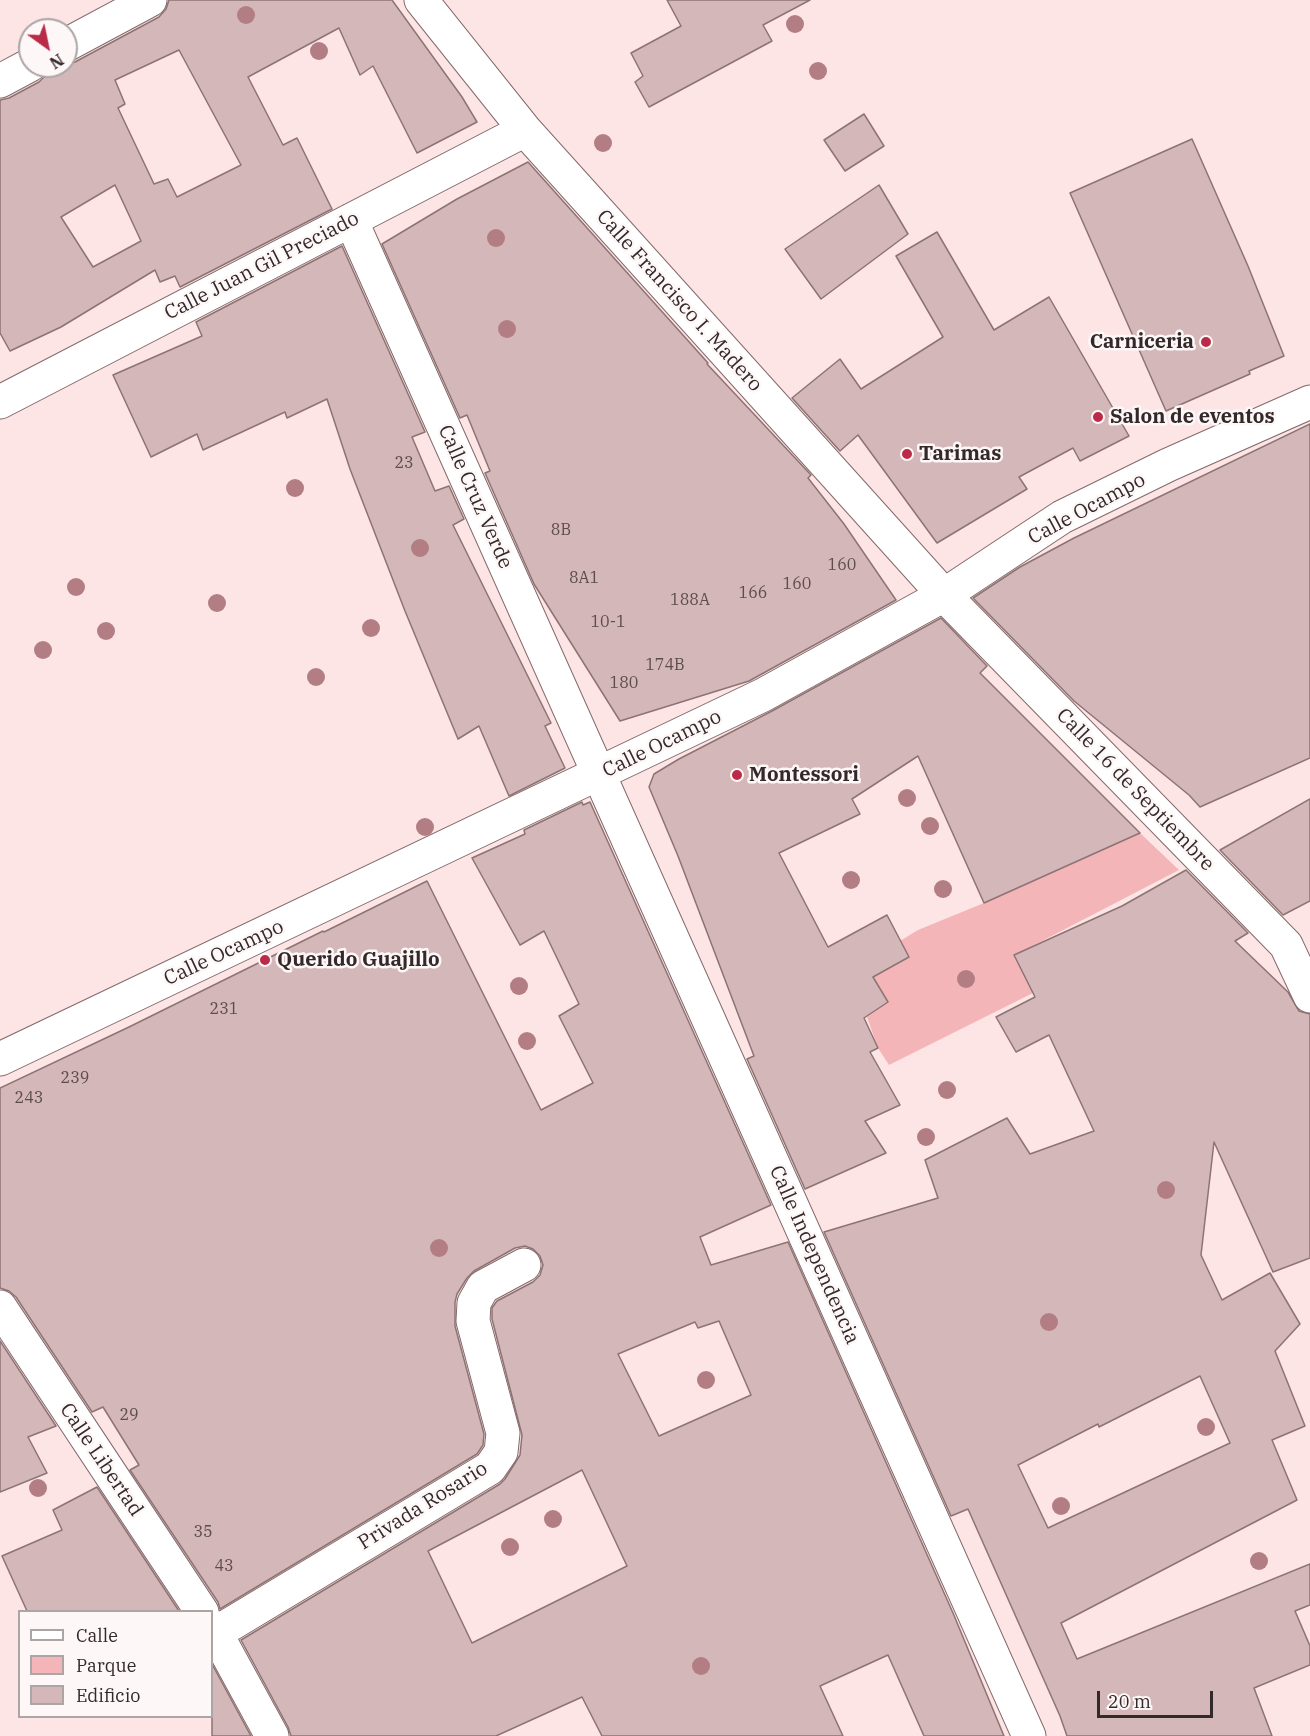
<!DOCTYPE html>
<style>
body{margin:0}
#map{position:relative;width:1310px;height:1736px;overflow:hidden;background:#fde5e5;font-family:"IBM Plex Serif",serif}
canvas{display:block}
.legend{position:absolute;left:18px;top:1610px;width:195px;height:108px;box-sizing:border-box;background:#fdf7f7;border:2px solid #ada5a5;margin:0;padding:8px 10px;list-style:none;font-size:18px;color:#34292a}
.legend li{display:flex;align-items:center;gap:12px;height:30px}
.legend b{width:30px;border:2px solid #ada5a5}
.north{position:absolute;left:18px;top:18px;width:60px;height:60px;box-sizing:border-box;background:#fdf7f7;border:2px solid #ada5a5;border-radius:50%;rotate:147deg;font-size:16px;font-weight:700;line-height:24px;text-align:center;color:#34292a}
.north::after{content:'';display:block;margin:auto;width:21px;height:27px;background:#bb2a47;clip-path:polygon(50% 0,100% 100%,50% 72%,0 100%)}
.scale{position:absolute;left:1097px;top:1691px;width:116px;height:27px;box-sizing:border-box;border:3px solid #34292a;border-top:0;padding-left:8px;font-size:18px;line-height:21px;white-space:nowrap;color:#34292a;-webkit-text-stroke:4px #fdf7f7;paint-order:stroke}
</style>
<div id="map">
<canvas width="1310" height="1736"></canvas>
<ul class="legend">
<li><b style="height:8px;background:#fff"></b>Calle</li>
<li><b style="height:16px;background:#f4b5b8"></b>Parque</li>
<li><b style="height:16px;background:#d4b7b8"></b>Edificio</li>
</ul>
<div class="north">N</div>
<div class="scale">20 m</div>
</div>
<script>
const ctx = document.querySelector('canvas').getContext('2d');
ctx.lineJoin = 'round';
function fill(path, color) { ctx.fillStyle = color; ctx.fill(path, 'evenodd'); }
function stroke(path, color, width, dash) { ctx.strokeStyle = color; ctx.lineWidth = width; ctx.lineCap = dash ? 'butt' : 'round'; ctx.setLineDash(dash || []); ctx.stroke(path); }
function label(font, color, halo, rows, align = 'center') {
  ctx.font = font + ' "IBM Plex Serif",serif'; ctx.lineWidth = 5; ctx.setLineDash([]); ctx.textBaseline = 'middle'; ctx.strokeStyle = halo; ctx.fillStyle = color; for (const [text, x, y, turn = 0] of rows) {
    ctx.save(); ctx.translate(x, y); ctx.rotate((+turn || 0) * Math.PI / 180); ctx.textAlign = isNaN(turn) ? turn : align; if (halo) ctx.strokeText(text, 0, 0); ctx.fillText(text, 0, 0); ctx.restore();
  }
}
fill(new Path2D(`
 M1140,833L1179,870L1015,955L1033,993L889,1065L878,1048L867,1017L888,1002L873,977L908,957L900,941L918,930L984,903Z`), '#f4b5b8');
const building = new Path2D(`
 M169,0H392L462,97L477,122L417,153L373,66L360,75L339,28L248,77L283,145L297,138L332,209L180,287L175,276L160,282L155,270L61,327L10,351L0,333V100L9,98L39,82L46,75L49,66H66V64L75,62L159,17L166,9ZM179,50L241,165L177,197L168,179L154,184L118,108L125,104L115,80ZM115,185L141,241L93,267L61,217Z
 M667,0H810L763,25L772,41L649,107L635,82L643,76L631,53L681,26Z
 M864,114L884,146L845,171L824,140Z
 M1192,139L1248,266L1284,356L1249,371L1250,374L1166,411L1070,193Z
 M528,162L708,363L707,364L811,475L808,478L844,524L896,600L749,681L620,721L534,584L485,473L490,471L467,415L460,418L382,244L457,199Z
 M879,185L908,234L821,299L785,249Z
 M937,232L994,330L1049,297L1129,436L1080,461L1073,448L1019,477L1027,489L937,543L858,435L840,451L792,398L840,359L861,389L943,337L896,256Z
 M342,246L425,432L412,437L435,491L449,486L464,519L453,525L551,723L545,726L565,768L509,796L479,726L458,739L405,611L350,469L327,399L287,418L285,412L203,450L197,434L151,457L113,375L202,336L196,322Z
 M1310,424V758L1200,807L1189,795L1074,701L973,598L1020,567L1074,538Z
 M941,618L987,666L980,673L1140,833L984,903L918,756L852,799L860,814L779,853L828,947L887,915L909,957L873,977L888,1002L864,1018L878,1048L870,1052L900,1105L865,1121L886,1153L805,1189L747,1059L754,1056L678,856L649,787L654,774L679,759L772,711Z
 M1310,799V901L1283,915L1220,850Z
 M582,802L583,805L590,802L771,1205L700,1237L711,1265L788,1242L953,1613L1004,1736H924L888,1655L820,1686L843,1736H602L582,1697L496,1736H291L288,1727L241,1640L500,1484L505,1479L520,1455L522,1435L492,1319V1308L497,1301L533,1282L540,1275L543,1265L540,1256L533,1249L525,1246L515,1248L474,1271L467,1278L457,1294L455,1302V1326L484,1434L483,1445L477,1454L220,1609L218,1602L130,1470L139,1465L103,1407L92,1412L16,1297L9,1291L0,1288V1088L129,1027L323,931L324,932L427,881L541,1110L593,1083L559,1016L579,1004L544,931L520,945L472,858L525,834L524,830ZM719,1321L751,1395L659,1436L618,1354L695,1322L698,1328ZM582,1470L627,1566L472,1643L428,1551Z
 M1186,870L1248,933L1235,941L1288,992L1299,1011L1310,1014V1258L1273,1272L1214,1142L1201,1255L1222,1300L1270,1273L1300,1324L1275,1351L1305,1426L1272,1440L1297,1500L1061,1623L1077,1659L1310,1564V1605L1295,1611L1310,1646V1665L1254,1688L1272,1736H1067L1060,1716L968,1509L951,1516L824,1232L938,1198L925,1160L1007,1118L1030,1154L1094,1131L1049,1035L1016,1052L996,1017L1035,997L1014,955L1122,906ZM1200,1376L1230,1443L1048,1528L1018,1465L1098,1424L1099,1427Z
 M0,1341L56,1426L28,1437L47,1473L0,1492Z
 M97,1487L179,1611H27L2,1556L62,1530L53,1510Z
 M212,1664L251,1736H212Z`);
fill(building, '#d4b7b8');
stroke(building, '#8e7374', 1.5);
const minor = new Path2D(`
 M421,0L525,130L944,595L1286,945L1310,996
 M66,45L150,0
 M0,81L30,65
 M351,220L1029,1736
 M0,402L525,130
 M0,1307L202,1612
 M212,1626L272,1736
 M216,1633L490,1468L501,1452L503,1433L473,1321L474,1303L483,1287L524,1265`);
const tertiary = new Path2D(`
 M0,1059L763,695L944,595L1062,517L1168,465L1310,402`);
stroke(minor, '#84696b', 35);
stroke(tertiary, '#84696b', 35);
stroke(minor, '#fff', 33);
stroke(tertiary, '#fff', 33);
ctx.fillStyle = '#b27e83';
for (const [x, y] of [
 [246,15],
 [795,24],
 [319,51],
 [818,71],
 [603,143],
 [496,238],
 [507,329],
 [295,488],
 [420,548],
 [76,587],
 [217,603],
 [371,628],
 [106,631],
 [43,650],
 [316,677],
 [907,798],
 [930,826],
 [425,827],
 [851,880],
 [943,889],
 [966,979],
 [519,986],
 [527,1041],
 [947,1090],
 [926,1137],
 [1166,1190],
 [439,1248],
 [1049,1322],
 [706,1380],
 [1206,1427],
 [38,1488],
 [1061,1506],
 [553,1519],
 [510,1547],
 [1259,1561],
 [701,1666]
]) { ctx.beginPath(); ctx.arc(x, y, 9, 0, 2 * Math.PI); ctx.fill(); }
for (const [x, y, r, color] of [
 [1206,342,6,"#bb2a47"],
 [1098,417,6,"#bb2a47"],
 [907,454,6,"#bb2a47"],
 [737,775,6,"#bb2a47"],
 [265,960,6,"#bb2a47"]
]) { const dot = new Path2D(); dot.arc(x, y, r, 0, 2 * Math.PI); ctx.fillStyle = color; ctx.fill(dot); stroke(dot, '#fdf7f7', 2); }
label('16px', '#5c4c4e', null, [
 ["23",404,463],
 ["8B",561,530],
 ["160",842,565],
 ["8A1",584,578],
 ["160",797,584],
 ["166",753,593],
 ["188A",690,600],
 ["10-1",608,622],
 ["174B",665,665],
 ["180",624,683],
 ["231",224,1009],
 ["239",75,1078],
 ["243",29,1098],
 ["29",129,1415],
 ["35",203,1532],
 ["43",224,1566]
]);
label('20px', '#34292a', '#fdf7f7', [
 ["Calle Juan Gil Preciado",262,266,-27],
 ["Calle Francisco I. Madero",679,301,48],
 ["Calle Cruz Verde",475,497,66],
 ["Calle Ocampo",1087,509,-28],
 ["Calle Ocampo",662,744,-26],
 ["Calle 16 de Septiembre",1135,790,46],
 ["Calle Ocampo",224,953,-25],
 ["Calle Independencia",814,1255,66],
 ["Calle Libertad",101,1460,56],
 ["Privada Rosario",423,1506,-32]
]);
label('bold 20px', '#34292a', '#fdf7f7', [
 ["Carniceria",1194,342,"right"],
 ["Salon de eventos",1110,417],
 ["Tarimas",919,454],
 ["Montessori",749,775],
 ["Querido Guajillo",277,960]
], 'left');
</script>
